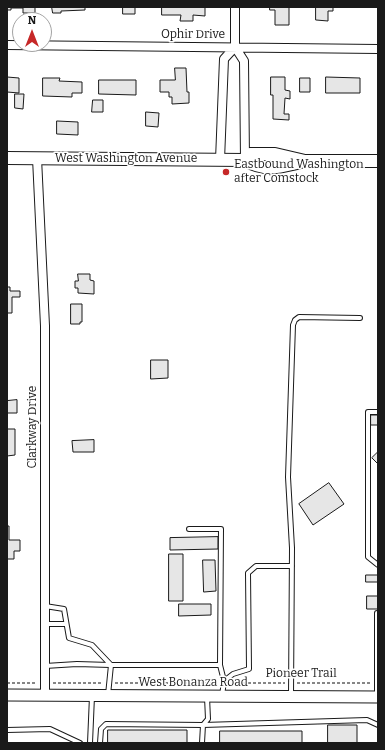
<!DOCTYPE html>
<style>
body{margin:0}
#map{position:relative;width:385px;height:750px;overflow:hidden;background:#fff;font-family:Bitter,serif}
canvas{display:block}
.frame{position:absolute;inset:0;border:8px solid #1a1a1a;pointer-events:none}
.north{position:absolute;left:12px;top:12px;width:40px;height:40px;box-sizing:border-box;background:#fff;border:1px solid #a3a3a3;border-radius:50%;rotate:0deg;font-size:11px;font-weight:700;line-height:16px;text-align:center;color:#1a1a1a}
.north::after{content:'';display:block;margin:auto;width:14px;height:18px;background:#c62828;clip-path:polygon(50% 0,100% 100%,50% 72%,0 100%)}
</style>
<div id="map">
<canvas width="385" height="750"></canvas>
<div class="frame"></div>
<div class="north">N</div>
</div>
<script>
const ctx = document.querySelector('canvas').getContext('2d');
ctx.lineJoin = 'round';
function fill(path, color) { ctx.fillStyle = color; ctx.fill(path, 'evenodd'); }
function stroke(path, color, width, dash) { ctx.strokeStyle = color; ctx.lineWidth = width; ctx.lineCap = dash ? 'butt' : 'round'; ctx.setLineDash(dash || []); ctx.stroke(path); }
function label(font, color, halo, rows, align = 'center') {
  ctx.font = font + ' Bitter,serif'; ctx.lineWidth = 3; ctx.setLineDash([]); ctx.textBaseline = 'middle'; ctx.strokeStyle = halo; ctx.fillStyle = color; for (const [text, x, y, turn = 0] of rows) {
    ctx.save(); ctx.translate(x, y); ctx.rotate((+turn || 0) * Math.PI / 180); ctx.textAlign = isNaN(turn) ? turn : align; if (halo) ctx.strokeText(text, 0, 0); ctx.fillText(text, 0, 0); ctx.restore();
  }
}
const building = new Path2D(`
 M7,7H35V13H23V8H11V10H7Z
 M52,7H85V10L61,11V13H53Z
 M123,7H135V14H123Z
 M162,7H205V16L193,15V21H180L181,15H162Z
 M270,7H289V25H275V10H270Z
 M316,7H333V11H328V21L316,20Z
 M175,68H186L187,92H189V103L172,104V97H169V92H160V80H175Z
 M7,77L19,78V93L7,92Z
 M271,77H285V90L290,91V99L285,98L284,114H289V120L273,119V95H271Z
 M326,77L360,78V93H326Z
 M43,78H60L59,81L82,82V93H72V97L43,96Z
 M300,78H310V92H300Z
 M99,80H136V95L99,94Z
 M15,94H24L23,109L15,108Z
 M93,100H103V112H92Z
 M146,112L159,113L158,127L146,126Z
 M57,121L78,122V135L57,134Z
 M78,274H90V280L94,281V294L78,293V288H75V281H78Z
 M7,287H10V291H20V297H12V313H7Z
 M71,304H82V322H80V324H71Z
 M151,360H168V378L151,379Z
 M17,400V413H7V401Z
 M371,415H378V425H371Z
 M7,429H15V455L7,456Z
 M94,440V452H73L72,441Z
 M378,452V464L372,458Z
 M329,483L344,504L313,525L299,504Z
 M7,526H9V540H20V551H14V559H7Z
 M218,537V549L170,550V538Z
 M169,554H183V601H169Z
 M203,560H215L216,591L204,592Z
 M366,575H378V582H366Z
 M367,596H378V609H367Z
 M179,604H211V615L179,616Z
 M328,725H357V743H328Z
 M108,730H187V743H108Z
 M220,731H302V743H220Z`);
fill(building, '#e6e6e6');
stroke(building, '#1a1a1a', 1);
const service = new Path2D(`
 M378,412H368V557L378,565
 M189,529H221L220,665
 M45,606L64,609L69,638L92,645L111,665
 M45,624H65
 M45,666L77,664L110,665
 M108,695L111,665H220L224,681
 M222,696L224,681L233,674L249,669L248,573L256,566H292
 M291,696L292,548L288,477L293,325L295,320L299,317L360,318
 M377,697V613
 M7,730L50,729L80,743
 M90,743L92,696
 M100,743L101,729L106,724L203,725L367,720L378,725
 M202,743L203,725L208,719L207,697`);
const minor = new Path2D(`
 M235,7V47L244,61L245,160
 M7,45L378,49
 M37,158L45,326V695
 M220,160L224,59L235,47`);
const secondary = new Path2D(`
 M7,695L378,697`);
const primary = new Path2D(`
 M7,158L245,160C267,173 282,166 305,161
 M245,160L250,154H275L305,161H378`);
stroke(service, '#1a1a1a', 6);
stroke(minor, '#1a1a1a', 10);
stroke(secondary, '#1a1a1a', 13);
stroke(primary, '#1a1a1a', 14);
stroke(new Path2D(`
 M7,683H37
 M53,683H103
 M115,683H217
 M233,683H285
 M297,683H371`), '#5f5f5f', 1.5, [3, 2]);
stroke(service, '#fff', 4);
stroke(minor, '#fff', 8);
stroke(secondary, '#fff', 11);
stroke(primary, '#fff', 12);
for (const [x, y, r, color] of [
 [226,172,4,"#c62828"]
]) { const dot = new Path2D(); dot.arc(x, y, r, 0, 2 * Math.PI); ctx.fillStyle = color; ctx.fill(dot); stroke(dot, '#fff', 1.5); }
label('12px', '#1a1a1a', '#fff', [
 ["Ophir Drive",193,35],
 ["West Washington Avenue",126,159],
 ["Clarkway Drive",33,427,-90],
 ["Pioneer Trail",301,674],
 ["West Bonanza Road",193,683]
]);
label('12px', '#1a1a1a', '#fff', [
 ["Eastbound Washington",234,165],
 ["after Comstock",234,179]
], 'left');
</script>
